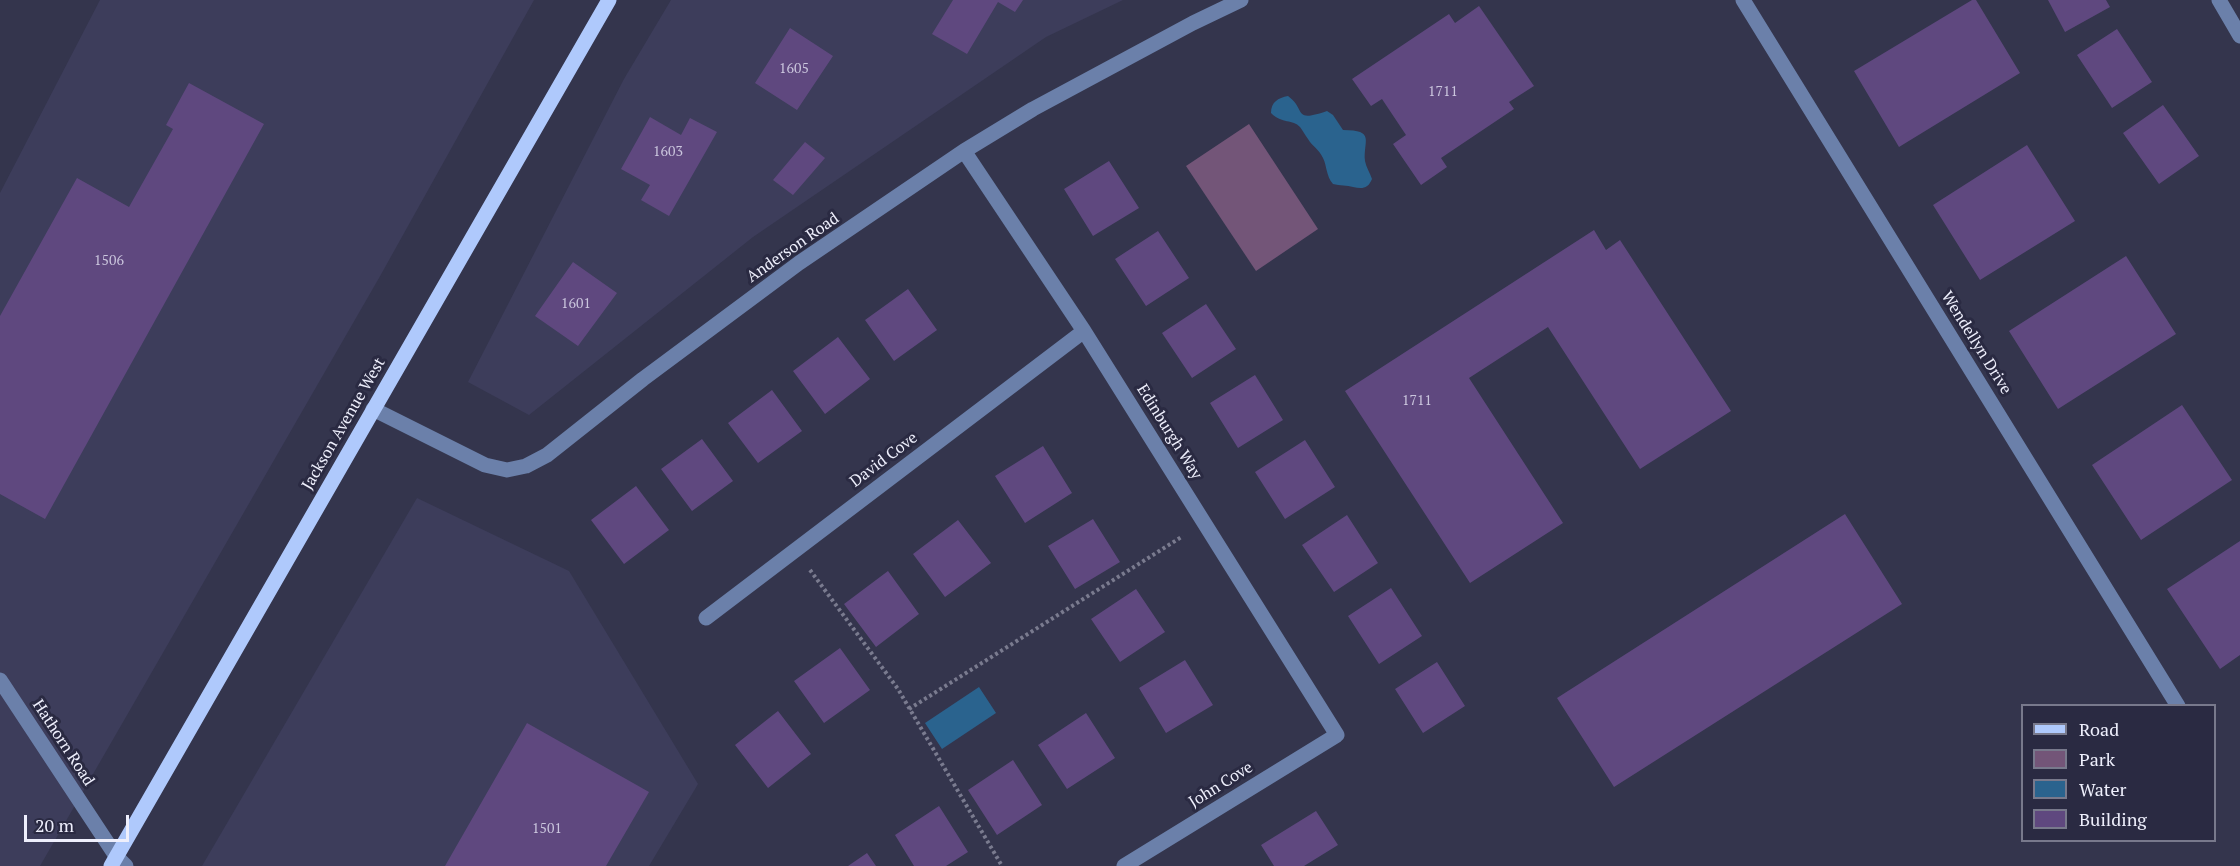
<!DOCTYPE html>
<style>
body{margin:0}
#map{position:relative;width:2240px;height:866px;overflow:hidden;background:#34354d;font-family:"PT Serif",serif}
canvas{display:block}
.legend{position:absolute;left:2021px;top:704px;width:195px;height:138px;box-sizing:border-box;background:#2a2a42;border:2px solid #78798c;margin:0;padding:8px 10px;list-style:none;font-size:18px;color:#eeeffc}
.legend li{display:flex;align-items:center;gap:12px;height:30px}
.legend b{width:30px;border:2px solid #78798c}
.scale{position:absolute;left:24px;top:815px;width:105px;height:27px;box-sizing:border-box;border:3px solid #eeeffc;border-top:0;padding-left:8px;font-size:18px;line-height:21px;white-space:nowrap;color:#eeeffc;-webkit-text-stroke:4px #2a2a42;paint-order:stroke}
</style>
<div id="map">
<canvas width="2240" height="866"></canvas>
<ul class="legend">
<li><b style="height:8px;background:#afc9fc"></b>Road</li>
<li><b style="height:16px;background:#735578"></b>Park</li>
<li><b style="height:16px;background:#2a638e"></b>Water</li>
<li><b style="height:16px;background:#5f487f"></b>Building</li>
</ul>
<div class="scale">20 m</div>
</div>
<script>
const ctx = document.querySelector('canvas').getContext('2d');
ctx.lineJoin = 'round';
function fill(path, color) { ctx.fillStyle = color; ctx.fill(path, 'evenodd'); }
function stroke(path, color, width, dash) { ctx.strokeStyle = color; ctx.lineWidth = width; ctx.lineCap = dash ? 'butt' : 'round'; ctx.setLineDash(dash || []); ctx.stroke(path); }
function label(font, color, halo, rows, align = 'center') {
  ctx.font = font + ' "PT Serif",serif'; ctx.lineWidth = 6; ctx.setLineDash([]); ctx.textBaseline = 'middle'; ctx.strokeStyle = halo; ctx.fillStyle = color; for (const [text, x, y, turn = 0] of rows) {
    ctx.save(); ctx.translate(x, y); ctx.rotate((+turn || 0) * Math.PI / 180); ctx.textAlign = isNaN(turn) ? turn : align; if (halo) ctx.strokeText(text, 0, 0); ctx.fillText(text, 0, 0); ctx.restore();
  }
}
fill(new Path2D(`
 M100,0H534L379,278L40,866H0V193Z
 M671,0H1123L1046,37L753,237L529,415L468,382L624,79Z
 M417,498L569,571L698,784L649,866H202Z`), '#3d3d5b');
fill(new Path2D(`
 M1249,124L1318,229L1256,271L1186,166Z`), '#735578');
fill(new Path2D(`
 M1288,96C1307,110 1292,123 1327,111L1333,115L1343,130C1376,130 1363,141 1365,161C1366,167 1370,173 1372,179C1368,189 1362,189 1353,187C1347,185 1340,186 1333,184C1326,176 1327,166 1323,158C1319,149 1312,146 1308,139C1305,135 1303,131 1300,127C1293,119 1282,124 1271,113C1271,102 1278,98 1288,96Z
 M979,687L996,713L942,749L925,723Z`), '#2a638e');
fill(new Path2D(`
 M953,0H1023L1015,12L998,2L967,54L932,34Z
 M1972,0H1976L2020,73L1899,147L1854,71Z
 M2048,0H2106L2110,7L2065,32Z
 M1479,6L1534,86L1509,102L1514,109L1441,158L1447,167L1421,185L1393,144L1406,135L1382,99L1371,106L1352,79L1449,14L1455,23Z
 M790,28L833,56L797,110L755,83Z
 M2117,29L2152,82L2112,108L2077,55Z
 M189,83L264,124L45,519L0,494V316L77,178L129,207L173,129L166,125Z
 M2163,105L2199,156L2159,184L2123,133Z
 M650,117L681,135L690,118L717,132L669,216L641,200L650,185L621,169Z
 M805,142L825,158L793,195L773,180Z
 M2027,145L2075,221L1980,280L1933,205Z
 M1109,161L1139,208L1093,236L1064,189Z
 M1594,230L1606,250L1620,240L1731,411L1640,469L1548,327L1469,378L1563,523L1470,583L1345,391Z
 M1158,231L1189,278L1146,306L1115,259Z
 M2126,256L2176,334L2058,409L2009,331Z
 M573,262L617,293L578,346L535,316Z
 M908,289L937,330L894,361L865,320Z
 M1206,304L1236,349L1192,378L1162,333Z
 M838,337L870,379L825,414L793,371Z
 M1255,375L1283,420L1238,448L1210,403Z
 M772,390L802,431L758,463L728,423Z
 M2182,405L2232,480L2141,540L2092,465Z
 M702,439L733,481L692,511L661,469Z
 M1305,440L1335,487L1285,519L1255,472Z
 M1043,446L1072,493L1025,523L995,476Z
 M636,486L669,530L624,564L591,520Z
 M1845,514L1902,604L1614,787L1557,698Z
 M1347,515L1378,563L1334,592L1302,545Z
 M1093,519L1120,562L1075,589L1048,546Z
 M958,520L991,563L945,597L913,554Z
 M2240,541V655L2220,669L2167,589Z
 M888,571L919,614L876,647L844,604Z
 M1391,588L1422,636L1379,664L1348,616Z
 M1136,589L1165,632L1120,662L1091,619Z
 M840,648L870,690L824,723L794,681Z
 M1185,660L1213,705L1166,733L1139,688Z
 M1437,662L1465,706L1423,733L1395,689Z
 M778,711L811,754L768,788L735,745Z
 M1086,713L1115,758L1067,789L1038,745Z
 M527,723L649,792L606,866H445Z
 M1013,760L1042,805L997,835L968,790Z
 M939,806L968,852L946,866H914L895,835Z
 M1316,811L1338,845L1304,866H1274L1261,845Z
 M867,853L876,866H848Z`), '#5f487f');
stroke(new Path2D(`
 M810,570L898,689L1002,866
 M909,709L1183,536`), '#7a7b8f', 4, [3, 3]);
stroke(new Path2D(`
 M1743,0L2178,706
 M2219,0L2240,36
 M964,151L1084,331L1337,735L1124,866
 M373,409L485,465L507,470L526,466L547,455L643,379L799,263L964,151L1033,109L1193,23L1241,0
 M706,618L1084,331
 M0,680L116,856L126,866`), '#6b80aa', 15);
stroke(new Path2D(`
 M111,866L609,0`), '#afc9fc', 15);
label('14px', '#cac5dd', null, [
 ["1605",794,69],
 ["1711",1443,92],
 ["1603",668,152],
 ["1506",109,261],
 ["1601",576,304],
 ["1711",1417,401],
 ["1501",547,829]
]);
label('16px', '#eeeffc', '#2a2a42', [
 ["Anderson Road",793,248,-35],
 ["Wendellyn Drive",1976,343,58],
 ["Jackson Avenue West",344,424,-60],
 ["Edinburgh Way",1169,432,58],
 ["David Cove",884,460,-37],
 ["Hathorn Road",63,743,57],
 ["John Cove",1221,785,-32]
]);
</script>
